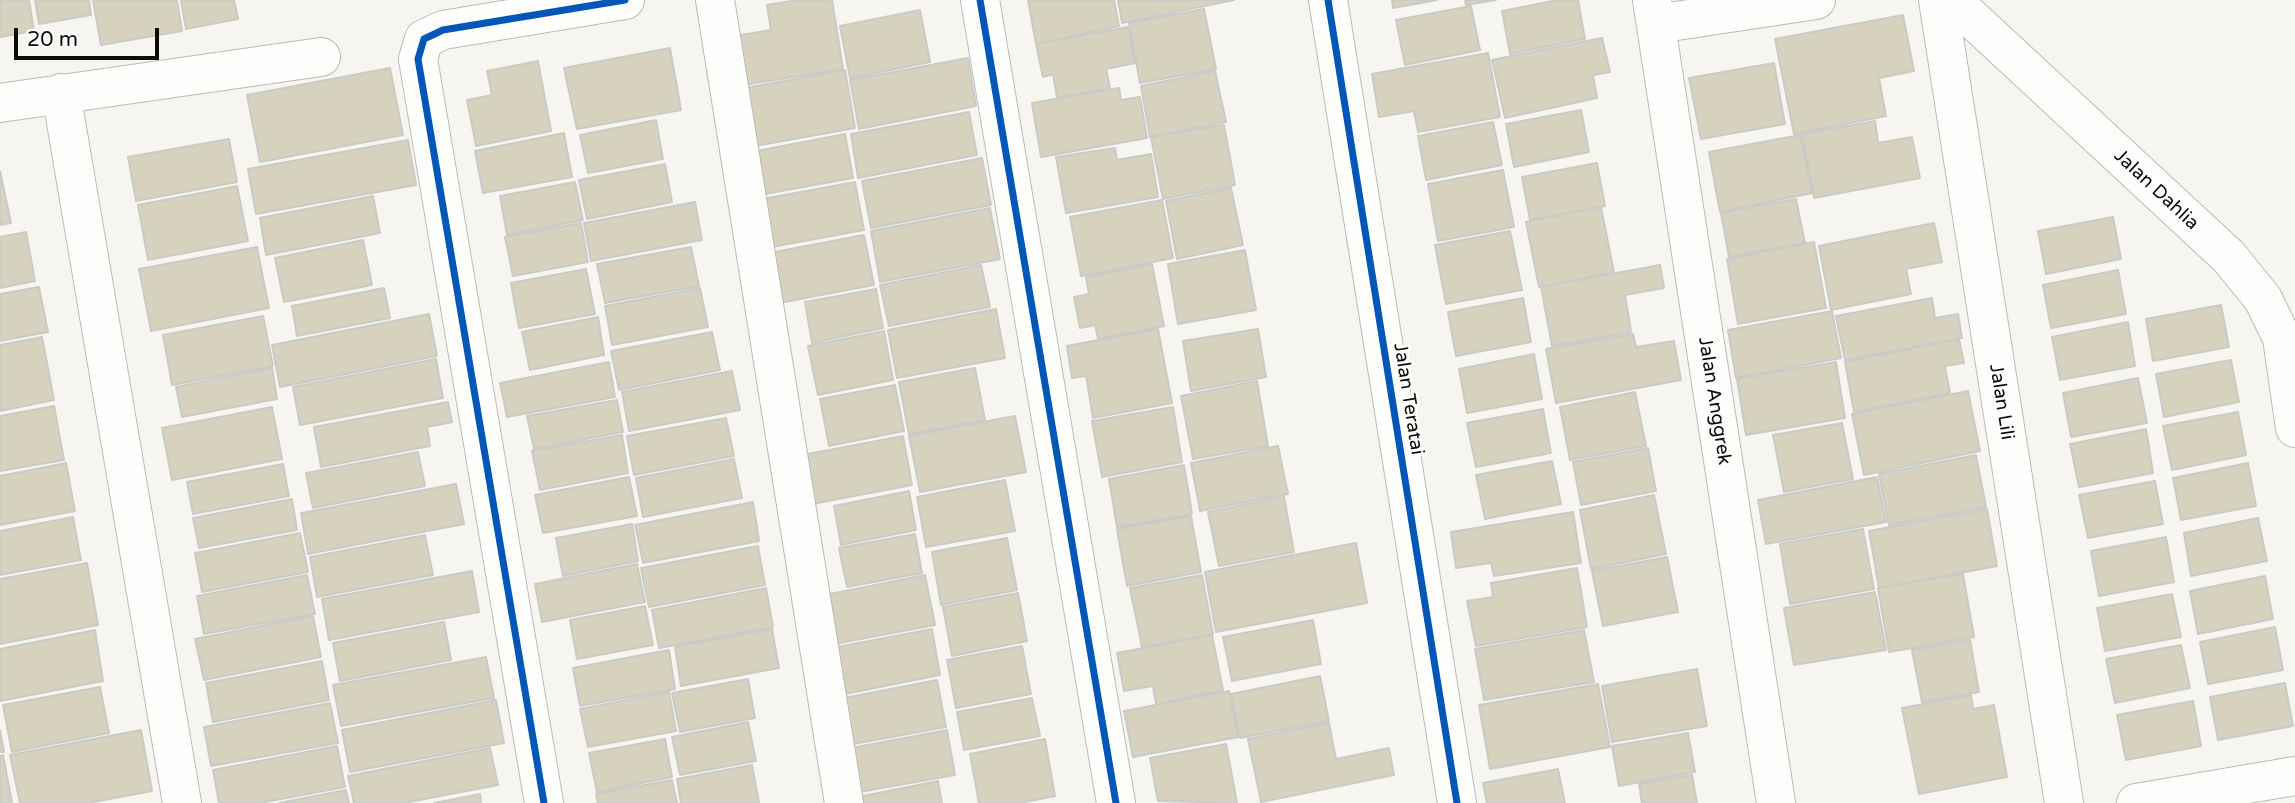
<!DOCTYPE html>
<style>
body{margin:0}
#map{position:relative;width:2295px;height:803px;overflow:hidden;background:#f6f5f0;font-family:"Varela Round",sans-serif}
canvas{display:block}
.scale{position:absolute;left:14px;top:28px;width:145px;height:32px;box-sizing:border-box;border:4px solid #0d0c09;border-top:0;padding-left:9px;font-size:21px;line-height:24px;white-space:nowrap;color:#0d0c09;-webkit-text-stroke:5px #fff;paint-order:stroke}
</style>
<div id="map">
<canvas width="2295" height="803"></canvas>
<div class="scale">20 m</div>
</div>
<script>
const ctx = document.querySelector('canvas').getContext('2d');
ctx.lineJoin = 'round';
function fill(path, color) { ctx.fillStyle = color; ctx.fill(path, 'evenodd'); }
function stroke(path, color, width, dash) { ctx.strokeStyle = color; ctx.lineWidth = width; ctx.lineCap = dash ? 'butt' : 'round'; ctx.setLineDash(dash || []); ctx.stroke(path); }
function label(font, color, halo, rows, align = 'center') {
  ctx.font = font + ' "Varela Round",sans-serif'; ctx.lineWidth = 6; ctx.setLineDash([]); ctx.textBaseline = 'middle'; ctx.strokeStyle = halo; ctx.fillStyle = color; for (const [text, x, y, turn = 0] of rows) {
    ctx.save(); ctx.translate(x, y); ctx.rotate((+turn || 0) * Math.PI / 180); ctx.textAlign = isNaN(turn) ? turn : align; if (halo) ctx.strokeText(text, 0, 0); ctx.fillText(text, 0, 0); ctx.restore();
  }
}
const building = new Path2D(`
 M0,0H29L34,31L0,37Z
 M35,0H89L91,15L39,24Z
 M93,0H177L182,31L101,45Z
 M181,0H234L238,19L186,29Z
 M797,0H832L843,69L737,86L729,37L771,30L767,5Z
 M1028,0H1114L1119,26L1036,44Z
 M1118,0H1234L1122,23Z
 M1392,0H1437L1393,8Z
 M1465,0H1496L1466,5Z
 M1558,0H1578L1585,39L1510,54L1502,11Z
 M1471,6L1480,50L1405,65L1396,20Z
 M1204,9L1216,69L1140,83L1129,23Z
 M920,10L930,62L850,78L840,26Z
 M1903,15L1914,71L1879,78L1886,116L1794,134L1775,39Z
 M1128,27L1135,63L1106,69L1110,88L1057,98L1053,74L1043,77L1036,44Z
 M1602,38L1610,72L1593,75L1597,98L1505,118L1492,60Z
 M670,48L681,110L577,129L564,68Z
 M1488,53L1500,117L1418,132L1414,111L1379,117L1372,74Z
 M968,58L976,106L859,129L850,80Z
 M538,61L551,131L476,146L467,100L492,95L487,71Z
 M1774,63L1785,124L1701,139L1689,78Z
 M390,68L403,135L260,162L247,95Z
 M845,70L855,128L744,148L734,90Z
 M1215,71L1226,122L1150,137L1141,86Z
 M1119,88L1121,100L1140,97L1147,138L1041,157L1032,103Z
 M1581,110L1589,152L1514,167L1506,124Z
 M969,112L977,155L858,178L851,134Z
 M656,120L663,159L588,173L580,135Z
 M1875,121L1878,143L1912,137L1920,178L1814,198L1802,134Z
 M1493,122L1502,165L1426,180L1418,136Z
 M1224,125L1235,185L1163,199L1151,137Z
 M564,133L572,177L483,193L475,151Z
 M845,134L853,178L754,196L746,153Z
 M1800,135L1812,193L1720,212L1709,152Z
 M229,139L237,182L136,201L128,157Z
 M408,140L416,185L256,214L248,169Z
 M1115,148L1117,160L1151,154L1158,197L1066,213L1056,157Z
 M982,158L991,205L871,228L862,181Z
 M1597,163L1605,206L1530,220L1522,177Z
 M665,164L672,202L587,219L579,180Z
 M1503,170L1514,227L1438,241L1428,184Z
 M0,171L11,223L0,225Z
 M575,182L583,220L507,235L500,196Z
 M855,182L864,230L761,249L752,201Z
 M237,186L248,241L148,260L138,205Z
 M1231,188L1243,245L1177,259L1166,201Z
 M373,196L380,233L266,255L260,218Z
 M1796,199L1805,243L1729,257L1721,213Z
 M1162,200L1173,258L1081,276L1070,217Z
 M695,202L702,240L591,261L584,223Z
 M1601,207L1614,272L1539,287L1526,222Z
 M990,208L1000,259L880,282L871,231Z
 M2113,217L2121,259L2046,274L2038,231Z
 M581,223L588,262L513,276L505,237Z
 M1934,223L1942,262L1906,269L1911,294L1831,310L1819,246Z
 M1510,231L1522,290L1446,304L1435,245Z
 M26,232L35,281L0,288V237Z
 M864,235L874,285L774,304L764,254Z
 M363,240L372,285L284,302L275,258Z
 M1814,242L1826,308L1738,324L1727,259Z
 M257,247L269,308L151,331L139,269Z
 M691,247L699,286L605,303L597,264Z
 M1245,250L1256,310L1178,324L1168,264Z
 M1152,264L1164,326L1098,339L1095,325L1080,328L1074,297L1089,294L1086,277Z
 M981,265L990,307L889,326L880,285Z
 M1660,265L1664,288L1625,295L1631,332L1552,346L1541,287Z
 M586,269L595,314L519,328L511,283Z
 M2118,270L2126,314L2051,328L2043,285Z
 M39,287L48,332L0,341V294Z
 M384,288L390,318L297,336L292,306Z
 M700,288L708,327L612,345L605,306Z
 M876,289L883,328L812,343L805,302Z
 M1523,298L1531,342L1456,356L1448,312Z
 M1932,298L1935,318L1958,314L1962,338L1845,360L1836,316Z
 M2221,305L2229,347L2153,361L2146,319Z
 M996,309L1005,358L897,378L888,330Z
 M1832,311L1841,358L1736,378L1728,330Z
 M429,314L437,356L280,387L272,345Z
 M263,316L273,366L172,385L163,335Z
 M598,317L604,355L530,370L522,332Z
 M2128,322L2135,366L2060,380L2052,337Z
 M1158,329L1172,403L1093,418L1086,376L1072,378L1067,346Z
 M1258,329L1266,377L1191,391L1183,341Z
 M884,331L893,380L818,395L808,346Z
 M712,332L720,370L619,390L611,351Z
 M1633,334L1636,347L1674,341L1681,380L1556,403L1546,349Z
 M42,337L54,400L0,411V345Z
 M1959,339L1964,363L1945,366L1950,393L1854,412L1845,362Z
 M1534,354L1542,399L1467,413L1459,369Z
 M436,359L443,398L300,425L293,387Z
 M2231,360L2239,402L2164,417L2156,374Z
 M609,362L615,397L507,417L500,383Z
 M1836,362L1845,418L1746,435L1737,379Z
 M272,368L277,399L182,417L176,387Z
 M975,368L985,420L909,434L899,382Z
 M732,371L740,410L629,431L622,392Z
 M2138,378L2147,423L2071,437L2063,393Z
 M1257,381L1268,446L1193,459L1181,396Z
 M895,385L904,431L829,446L820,399Z
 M1968,391L1980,451L1864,475L1852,414Z
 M1635,392L1646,446L1570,460L1560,407Z
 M617,400L623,432L534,449L527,416Z
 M448,402L452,422L427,427L430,446L321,467L314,427Z
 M54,406L64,460L0,471V416Z
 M272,407L282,459L172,480L162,428Z
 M1173,407L1182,462L1102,477L1092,421Z
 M1543,409L1551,453L1476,467L1467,423Z
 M2238,412L2246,455L2172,470L2163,426Z
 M1015,416L1026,472L920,492L909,436Z
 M726,418L734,456L634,475L627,436Z
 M1842,423L1853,479L1784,492L1773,435Z
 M2146,429L2153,473L2079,487L2070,444Z
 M622,435L628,473L540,490L532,451Z
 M903,436L912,485L807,505L797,456Z
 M1278,446L1288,494L1200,511L1191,463Z
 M1648,448L1656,491L1581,505L1573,462Z
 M418,452L425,486L313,508L306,473Z
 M1976,455L1986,507L1889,525L1879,474Z
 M734,459L742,498L643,517L636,478Z
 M1552,461L1561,504L1485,519L1476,475Z
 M66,463L75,511L0,525V476Z
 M2248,463L2256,506L2181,520L2173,478Z
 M283,464L289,496L193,514L187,482Z
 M1184,465L1192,514L1117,527L1109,479Z
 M629,477L637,516L543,533L535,495Z
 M1877,477L1886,522L1766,544L1758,500Z
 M1005,480L1015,531L926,547L917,497Z
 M2155,481L2163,524L2088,538L2079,495Z
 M456,484L464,524L308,554L301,513Z
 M909,491L916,530L841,545L834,506Z
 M1654,495L1666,554L1591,569L1580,510Z
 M1284,497L1294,552L1219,566L1208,512Z
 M292,499L297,530L199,548L193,518Z
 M753,502L759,541L643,563L635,525Z
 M1987,509L1997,566L1879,588L1869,531Z
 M1573,512L1581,563L1494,576L1491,563L1456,568L1451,532Z
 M1191,516L1201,572L1127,586L1117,529Z
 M73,517L81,560L0,575V531Z
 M2258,518L2267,561L2191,576L2184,533Z
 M632,524L638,561L563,576L556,538Z
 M1863,529L1874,589L1790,604L1780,544Z
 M300,533L308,572L202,592L195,553Z
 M915,534L922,573L847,587L839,548Z
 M425,535L433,575L317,597L310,557Z
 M2166,537L2174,582L2099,596L2091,551Z
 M1007,538L1017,590L941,605L932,552Z
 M1356,543L1367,603L1216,632L1205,572Z
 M758,546L765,585L649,607L641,568Z
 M1667,557L1678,612L1603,626L1592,571Z
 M87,563L98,625L0,644V579Z
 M637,564L645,602L542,622L535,584Z
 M1577,568L1587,627L1476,646L1467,601L1493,597L1491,583Z
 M472,571L479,612L329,640L322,599Z
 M1963,574L1974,637L1889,652L1878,588Z
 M307,575L315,614L204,634L197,596Z
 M925,575L935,625L829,645L820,596Z
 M1202,575L1213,634L1142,647L1130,588Z
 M2265,576L2273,619L2198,634L2190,591Z
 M766,588L773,627L659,648L652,610Z
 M1875,592L1886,650L1794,665L1784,608Z
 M1018,593L1027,641L952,656L943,607Z
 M2172,594L2181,637L2105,651L2097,608Z
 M645,606L653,645L577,659L570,620Z
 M313,616L321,657L204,680L195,639Z
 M1313,620L1321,664L1232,681L1223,637Z
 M444,622L451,660L340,681L333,643Z
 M2275,627L2283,670L2208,684L2200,642Z
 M772,629L779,668L681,686L675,647Z
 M932,629L940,675L840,695L832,648Z
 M95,630L103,681L0,701V649Z
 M1584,630L1594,682L1484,700L1475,649Z
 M1212,635L1223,690L1156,704L1153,686L1124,691L1117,653Z
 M1970,640L1979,692L1922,702L1912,650Z
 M2181,645L2190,688L2115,703L2106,659Z
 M1022,646L1031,694L956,708L947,660Z
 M669,650L675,689L580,706L573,668Z
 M486,657L494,698L341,726L333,685Z
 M322,661L329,700L213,722L206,683Z
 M1697,669L1707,726L1612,742L1602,686Z
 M1320,676L1329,721L1240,738L1231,694Z
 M748,679L755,718L680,732L672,693Z
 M937,680L946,727L848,745L839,699Z
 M2285,683L2293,726L2218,740L2210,697Z
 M1598,684L1610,747L1490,769L1479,705Z
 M100,687L109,733L12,752L3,705Z
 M1229,691L1238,737L1133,757L1124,711Z
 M669,692L676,731L588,747L580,709Z
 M1971,695L1973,709L1994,705L2007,777L1919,794L1902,708Z
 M1032,698L1040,736L964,750L957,712Z
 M496,700L504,743L350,772L342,730Z
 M2193,701L2201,746L2126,760L2117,715Z
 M330,703L338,743L211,766L204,727Z
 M748,722L756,761L680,775L672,737Z
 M1329,723L1336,759L1389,748L1394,775L1261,802L1248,739Z
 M0,730L4,752H0Z
 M141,730L152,791L88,803H20L10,755Z
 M947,730L955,775L854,793L846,749Z
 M1688,733L1695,772L1619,786L1612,746Z
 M665,739L672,777L597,792L589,753Z
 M1045,739L1055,796L1020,803H979L970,754Z
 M1226,744L1237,803L1158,801L1150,758Z
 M337,746L345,787L260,803H219L213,770Z
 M490,748L498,785L404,803H354L348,776Z
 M3,755L12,803H0V756Z
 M752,765L759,803H681L677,779Z
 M1558,769L1565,803H1487L1483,783Z
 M1692,775L1697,803H1642L1639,784Z
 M672,780L677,803H598L596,794Z
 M938,781L942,803H864L863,796Z
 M346,790L349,803H279Z
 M480,794L481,803H434Z`);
fill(building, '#d7d2be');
stroke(building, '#cacac6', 2);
const minor = new Path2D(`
 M715,0L844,803
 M980,0L1116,803
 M1652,0L1776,803
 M1938,0L2064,803
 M1943,0L1966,13L2229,257L2263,299L2282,338L2295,428
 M1656,24L1816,0
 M61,93L182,803
 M0,103L321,57
 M544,803L418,59L424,39L443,30L625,0
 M2136,803L2295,776`);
const tertiary = new Path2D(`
 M1328,0L1457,803`);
stroke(minor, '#babab6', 40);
stroke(tertiary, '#babab6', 40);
stroke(minor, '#fefefd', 38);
stroke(tertiary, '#fefefd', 38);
stroke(new Path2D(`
 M980,0L1116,803
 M1328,0L1457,803
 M544,803L418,59L424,39L443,30L625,0`), '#0057b8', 7);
label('19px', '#0d0c09', '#fff', [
 ["Jalan Dahlia",2156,190,43],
 ["Jalan Teratai",1408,399,81],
 ["Jalan Anggrek",1714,401,81],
 ["Jalan Lili",2001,402,81]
]);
</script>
